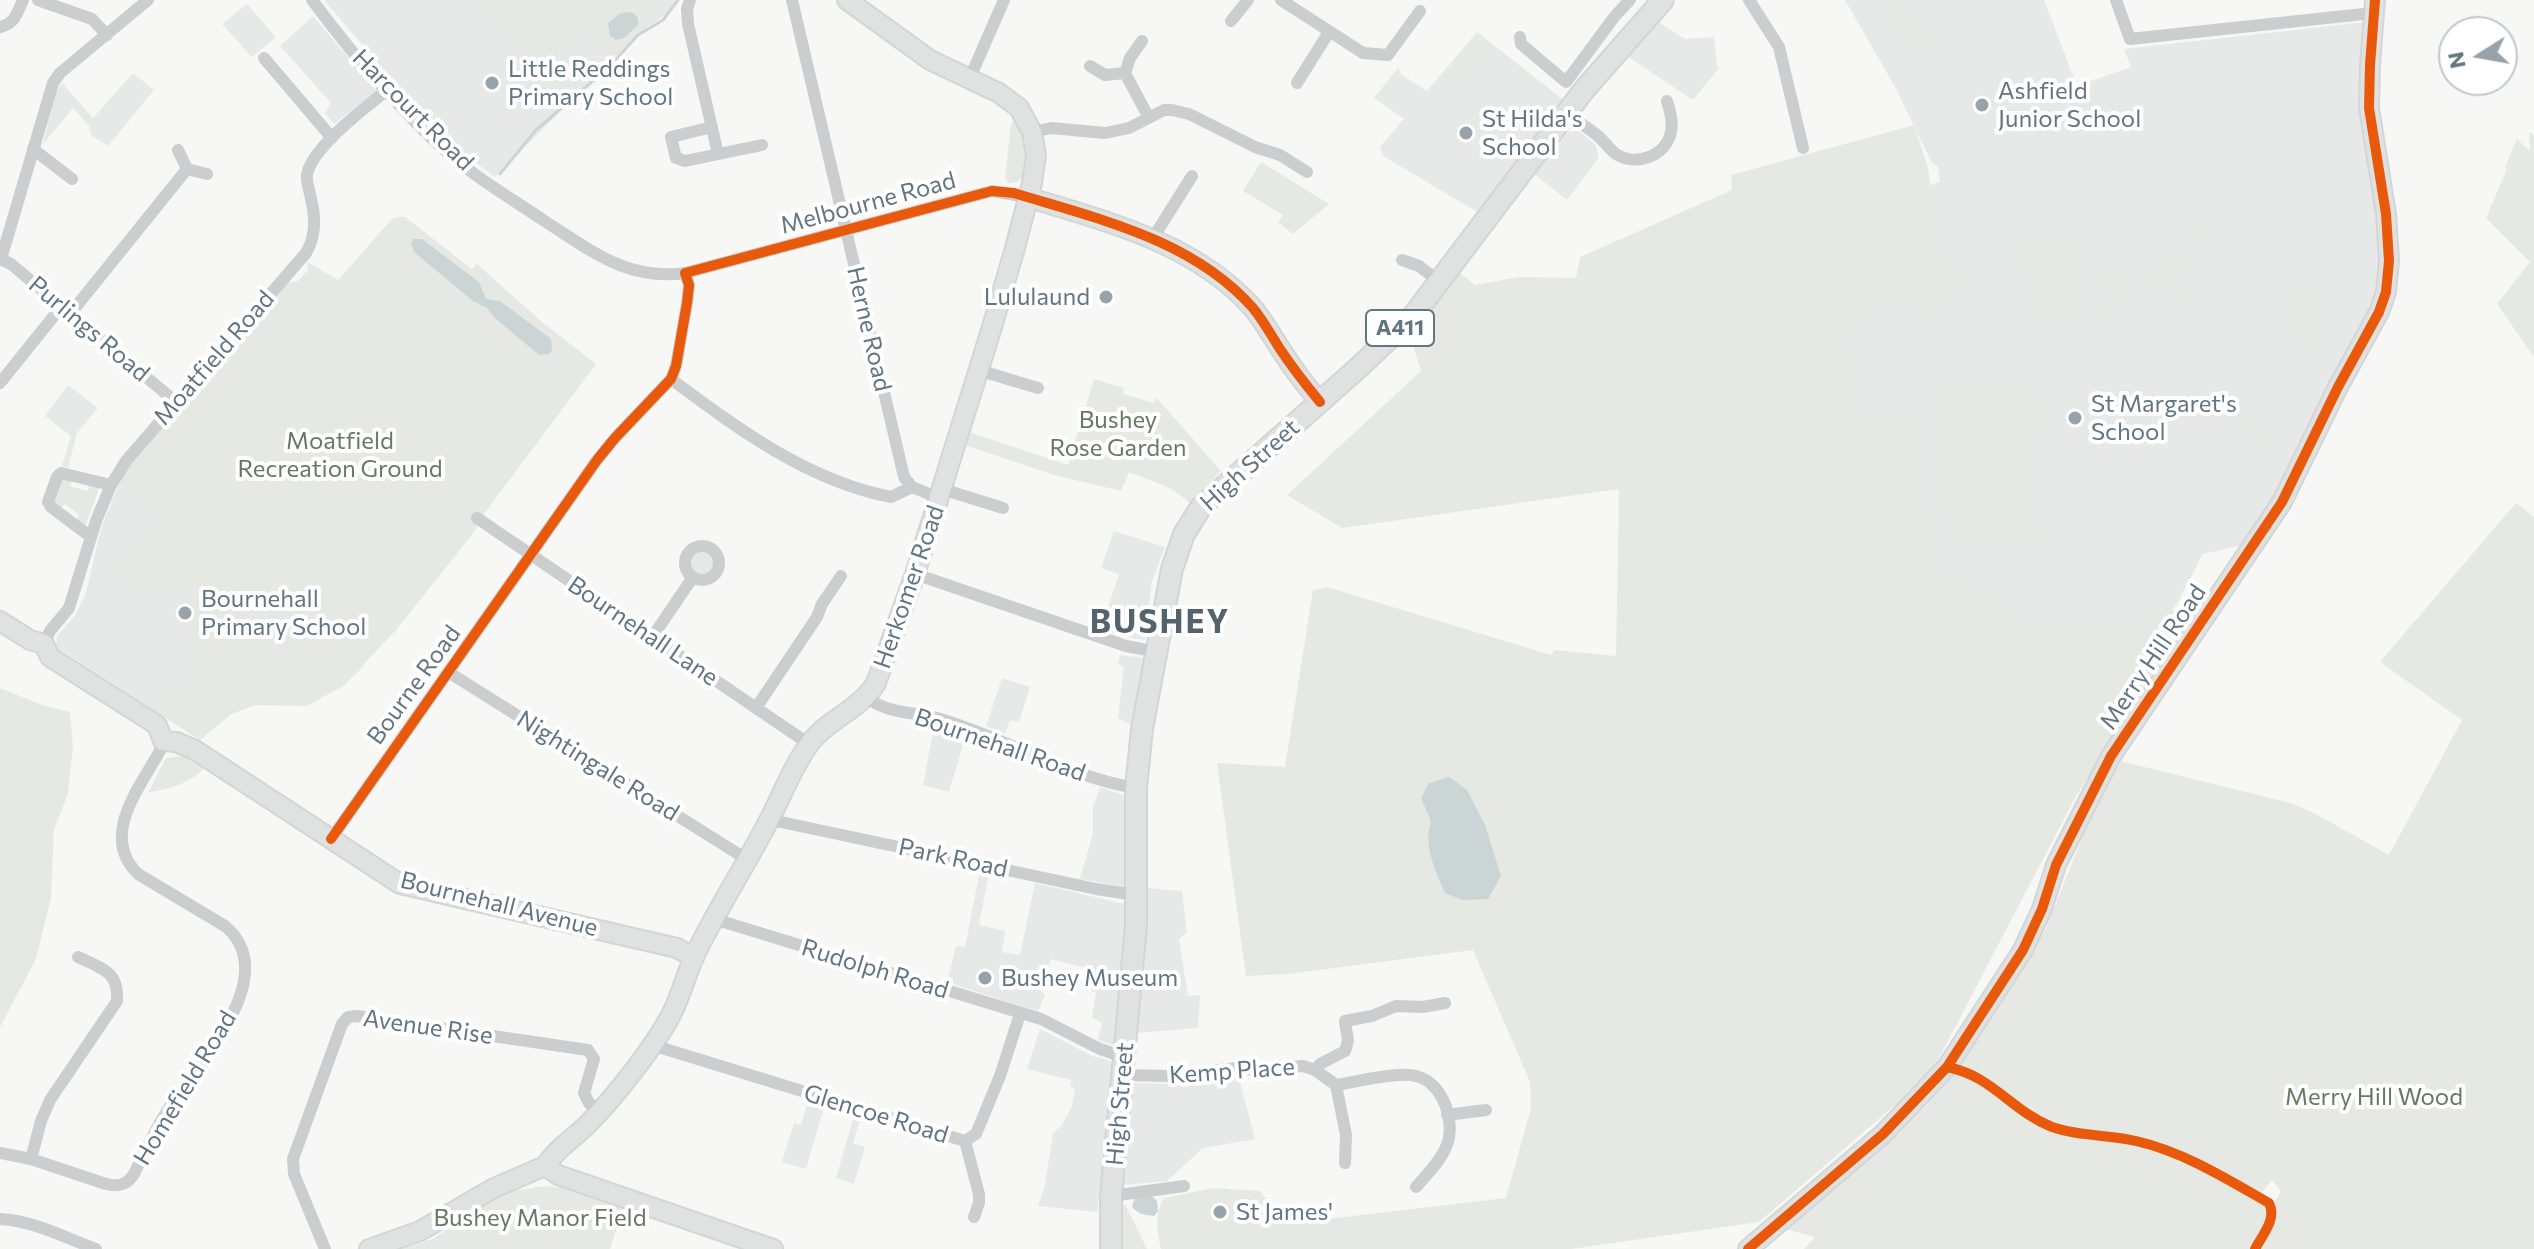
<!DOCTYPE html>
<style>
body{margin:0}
#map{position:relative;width:2534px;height:1249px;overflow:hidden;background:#f7f7f6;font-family:Commissioner,sans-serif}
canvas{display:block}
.north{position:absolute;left:2438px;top:16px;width:80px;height:80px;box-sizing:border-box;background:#fff;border:2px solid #c1c8cd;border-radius:50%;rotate:259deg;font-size:22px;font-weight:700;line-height:32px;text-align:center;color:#637581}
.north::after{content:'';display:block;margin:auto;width:28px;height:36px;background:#97a2aa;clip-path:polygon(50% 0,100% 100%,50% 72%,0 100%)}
</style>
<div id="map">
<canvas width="2534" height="1249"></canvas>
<div class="north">N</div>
</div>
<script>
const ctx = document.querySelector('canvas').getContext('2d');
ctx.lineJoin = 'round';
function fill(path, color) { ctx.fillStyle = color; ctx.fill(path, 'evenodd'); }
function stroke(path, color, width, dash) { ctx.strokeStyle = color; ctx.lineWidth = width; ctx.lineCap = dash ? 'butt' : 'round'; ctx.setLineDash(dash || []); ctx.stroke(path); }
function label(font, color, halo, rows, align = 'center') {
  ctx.font = font + ' Commissioner,sans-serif'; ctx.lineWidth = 8; ctx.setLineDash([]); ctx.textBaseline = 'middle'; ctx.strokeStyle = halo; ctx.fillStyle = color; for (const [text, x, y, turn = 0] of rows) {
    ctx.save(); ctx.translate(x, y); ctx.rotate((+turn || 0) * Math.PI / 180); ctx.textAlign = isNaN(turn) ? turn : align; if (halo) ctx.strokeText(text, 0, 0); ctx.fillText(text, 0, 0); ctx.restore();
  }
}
fill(new Path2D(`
 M324,0H677L667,13L639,33L495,177L452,145L423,116Z
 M1845,0H2044L2077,86L2131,67L2124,49L2366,22L2383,262L2374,308L2275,499L2247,544L2203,554L2178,602L2118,692L1889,732L1821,220L1940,182L1938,166L1932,163L1894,85Z
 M247,4L276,37L252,57L222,24Z
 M313,16L377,91L334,124L325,113L331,103L280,46Z
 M1657,21L1685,39L1714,37L1717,66L1719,68L1693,100L1627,56Z
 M1477,32L1565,101L1479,213L1383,156L1380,147L1404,119L1374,98L1398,68L1402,75L1427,91Z
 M133,73L154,90L108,146L91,135L89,126L60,93L56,92L62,83L93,118Z
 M1571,131H1579L1589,139L1595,144L1598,153V159L1567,200L1534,174L1567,133Z
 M68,385L98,408L77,433L68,468L62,466L71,436L45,416Z
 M119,484L364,666L342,687L276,704L255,705L231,714L200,740L56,647L57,636L75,616L86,593L101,528Z
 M1114,531L1165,547L1152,581L1145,640L1124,637L1101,629L1119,574L1101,568Z
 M1120,655L1144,658L1132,725L1118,718L1124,667L1118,663Z
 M1002,678L1030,687L1019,722L1010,720L1005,734L986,726Z
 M934,726L966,735L949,792L923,785Z
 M1100,787L1125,796L1127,882L1124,887L1080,879L1093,833V807Z
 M980,871L989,873L979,925L1005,931L1002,952L1020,955L1035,883L1125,904L1126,968L1115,1046L1098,1040L1102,1023L1092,1017L1096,992L1091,991V969L1051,959L1041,992L1045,994L1038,1012L947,982L956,946L965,947Z
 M1146,888L1182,891L1187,932L1179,939L1188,996L1200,995L1198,1028L1136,1033Z
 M1040,1029L1092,1056L1108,1060L1112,1064L1109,1119L1097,1212L1038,1206L1045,1185L1053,1133L1061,1126L1072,1106L1075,1088L1070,1086L1071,1080L1027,1069Z
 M1238,1074L1255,1139L1203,1148L1167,1181L1123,1185L1121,1164L1133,1083L1167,1084Z
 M808,1102L824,1107L806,1169L782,1162L794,1123L801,1125Z
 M854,1116L861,1118L853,1143L865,1147L854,1184L836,1178Z`), '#e7e9e8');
fill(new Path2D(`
 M480,0H657L667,13L639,33L611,61L584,37L567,46L544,78Z
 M1901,0H1906L1936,37L1914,55L1882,16Z
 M1476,41L1492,57L1460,91L1444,76Z
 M56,92H60L73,108L43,144Z
 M2276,105V110L2265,111L2266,119L2260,120L2263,134L2250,136L2258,110Z
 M1014,121C1028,135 1039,184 1008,183L1005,178L1011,124Z
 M1914,125L1928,168L1937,237L1971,287L1930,316L1877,300L1845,335L1859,422L1915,410L1929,510L1942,569L2030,621L2131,618L2165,609L2192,613L2075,798L1930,1075L1759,1222L1571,1249H1161C1157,1230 1154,1215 1164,1198L1214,1188L1260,1191L1285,1224L1506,1198L1531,1108L1530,1082L1473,950L1288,974L1246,976L1217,763L1285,767L1313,590L1327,587L1551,655L1555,650L1616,656L1619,489L1342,528L1287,495L1421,371L1410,335L1458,272L1475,285L1519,277L1576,278L1580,257L1732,190L1731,175Z
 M2529,132L2534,135V357L2497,304L2530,262L2487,219V216L2507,169L2505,167L2517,139L2530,151Z
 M1261,162L1329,204L1293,234L1278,222L1283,215L1243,191Z
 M2211,210L2215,249L2209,246H2194L2192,237Z
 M397,217H405L472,269L477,264L542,322L596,364L484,514L474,532L397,629L342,687L306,706L255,705L231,714L200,740L148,706L163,683L195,680V650L213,649C217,631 217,616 211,598L213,644L190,645L187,598L211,596L208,584L126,588L104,562L168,521L119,484L128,467L286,283L298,281L308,270L307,262L338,280L392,219Z
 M2078,231L2080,324L2025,325L2022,233Z
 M2198,255V260L2191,261V265L2186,266L2190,275L2169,279L2170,285H2176L2177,287L2193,286L2194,300L2190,307L2167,292L2163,297L2143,284L2129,301L2137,307L2123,332C2117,312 2135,280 2148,264Z
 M2136,262C2124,284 2119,304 2110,326L2098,327L2095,323V317L2107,312L2106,281H2098V276L2106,270L2107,279H2116L2118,266Z
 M2311,273L2323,339C2317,345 2313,348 2304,347L2279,322L2284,319L2288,323L2298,311L2291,302L2294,299L2281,290Z
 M2132,325L2164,346L2160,351L2126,334Z
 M2174,341L2185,348L2186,368L2164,357Z
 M1094,379L1124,388L1123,394L1154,403L1156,397L1221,471L1190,503L1172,489L1129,472L1121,491L1054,475L965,445L969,432L1068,465Z
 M2018,381L2019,385C2031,392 2045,404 2059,408L2043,430L2040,440L2039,519L2046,549L1946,553L1941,473L1939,386Z
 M2180,395C2189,401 2195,398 2205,398C2223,399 2251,415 2259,431L2232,434L2228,439L2222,435L2227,427L2226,421L2219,417L2223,409L2212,402L2198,423L2194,420L2197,415L2191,412L2190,407L2176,401Z
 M2265,434L2276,446L2269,479L2263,444H2260L2259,437Z
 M60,478H72L70,486L87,491L90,483L100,486L84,529L75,522L79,515L65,504L60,509L53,504Z
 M2516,503L2534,517V1249H1804L1815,1237L1782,1228L1870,1156L1926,1106L1945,1075L1982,1030L2045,931L2112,763L2116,760L2291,803L2316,814L2389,855L2462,720L2380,662ZM2272,1180L2281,1191L2269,1214L2268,1207L2257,1198Z
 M689 563a13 13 0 1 1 26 0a13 13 0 1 1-26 0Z
 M0,688L42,705L70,712L73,747L68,794L54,829L51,898L36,959L0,1027Z
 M183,756L205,767C189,785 169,788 148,793L166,758Z
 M546,1186L562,1188L623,1209L610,1249H401L433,1239L475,1210L512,1191Z
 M1125,1204L1147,1249H1122L1121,1206Z`), '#e6e9e3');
fill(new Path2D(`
 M628,12C635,12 640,18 638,25L624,38L616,40L610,36L608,23L619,14Z
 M413,239H422L479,282L486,299L500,301L551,339L552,351L549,354L539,355L495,318L487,308L473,301L414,252L411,243Z
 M1449,777L1467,790L1485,825L1501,876L1488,899L1462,900L1445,893C1435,869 1423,847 1431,821L1421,798L1429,783Z
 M1150,1194L1157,1201L1158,1211L1154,1216C1145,1215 1137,1214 1132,1206L1135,1198Z`), '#cbd5d6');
stroke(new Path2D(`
 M500,174L535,131L609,67L638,35L663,20L678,0`), '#cbd5d6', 3);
const secondary = new Path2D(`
 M1027,197C1107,222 1193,242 1252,307C1264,321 1273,338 1283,353C1294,370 1307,387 1320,402
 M0,621L30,640L44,644L50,657L157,725L163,741L176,742L195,750L400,884L677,948L694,958
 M545,1166C557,1148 573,1139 588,1124C614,1098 655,1046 672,1013C681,995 686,975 694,957C716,911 744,868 767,824C781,798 792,767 810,743C828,719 861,709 876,683L915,574L992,327L1015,248L1032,183L1036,155L1032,132L1019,108L999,93L930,60L847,0
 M545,1166L558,1175L773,1249
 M369,1249L420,1231L494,1188L545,1166
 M1748,1249L1883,1134L1947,1067L2023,950L2042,909L2056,865L2111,756L2282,502L2338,387L2379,312L2386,292L2389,261L2386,214L2369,108L2370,65L2375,0`);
const primary = new Path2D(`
 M1111,1249V1196L1136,926V788L1142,729L1172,569L1184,534L1201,507L1357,369L1413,316L1584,90L1663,0`);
stroke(secondary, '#d4d5d6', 22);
stroke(primary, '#d4d5d6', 24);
stroke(new Path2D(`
 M38,0L92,19L107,35
 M312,0C351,52 401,112 450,155C480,181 514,200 546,222C592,251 627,281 685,273
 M690,0L687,9L688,24L718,154
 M792,0L904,477L912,487L939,498
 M1281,0L1363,53L1388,55L1420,11
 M1749,0L1779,47L1803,148
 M2116,0L2130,39L2373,13
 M1231,21L1248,0
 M0,27C15,24 17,13 23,0
 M1520,37L1521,44L1566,82L1615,16L1630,0
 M1142,41L1130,58L1125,73L1149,118
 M264,58L332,138
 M1090,66L1105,75L1125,73
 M969,80L1004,0
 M1297,83L1329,32
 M1567,114C1577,121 1588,128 1598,136C1604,141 1609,149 1616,154C1636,167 1666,156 1671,132C1673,121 1670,111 1667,101
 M712,127L671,137L676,158L685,161L762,145
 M1032,132L1051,128L1105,133L1129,128L1164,110H1172L1189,114L1255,147L1280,155L1307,172
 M33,149L72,179
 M178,150L187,169L207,174
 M1153,238L1192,176
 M0,259L11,264L176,402
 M1,259L53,83L60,73L148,0
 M1402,260L1419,266L1440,282
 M70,314L187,169
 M978,370L1038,388
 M671,379C738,429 808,481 891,497L912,487
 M0,383L61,307
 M942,489L1003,508
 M477,518L809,744
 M91,537L51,507L48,502L57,477L61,473L111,485
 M685 563a17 17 0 1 1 34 0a17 17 0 1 1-34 0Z
 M915,574L1126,646L1158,652
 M653,636L693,577
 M44,644L50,631L69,608L96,521L111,485L126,461L306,253C316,236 316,218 311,199C310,191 306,183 307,175C311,148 366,107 387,90
 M448,672L748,860
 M866,697C885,713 913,712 937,718C1002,736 1070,778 1136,788
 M756,708L817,617L822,604L841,576
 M770,818L781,822L1096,889L1136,895
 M331,839L597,460L615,438L671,379L676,366L687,303L689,285L685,273L992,191L1027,197
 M714,919L1041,1019L1100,1049L1124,1057
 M652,1045L965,1141L976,1134L1000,1076L1020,1014
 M1315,1070L1320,1064L1345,1051L1348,1041L1345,1021L1372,1016L1396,1006L1423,1007L1445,1003
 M1122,1075L1170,1076L1236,1068L1254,1070L1303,1066L1315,1070L1336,1085C1355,1082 1400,1071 1416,1076C1443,1082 1457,1123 1446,1147C1440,1162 1426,1175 1416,1187
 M1336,1085L1346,1135L1345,1163
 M1447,1115L1486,1110
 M965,1141L979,1194V1203L974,1217
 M0,1153L31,1159L106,1184C118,1187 127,1185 134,1174C145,1152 155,1129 169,1108C198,1064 284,975 225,926L138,874C98,835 142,785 162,747L163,741
 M31,1159L41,1121L50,1100L117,1001C119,971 101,968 78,957
 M1111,1196L1184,1186
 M0,1219C35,1221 63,1237 96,1249
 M325,1249L294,1174L293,1159L342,1024L348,1017L357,1016L588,1050L594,1059L584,1093L589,1103L600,1112`), '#cccdce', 12);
stroke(secondary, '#e0e1e1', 18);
stroke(primary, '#e0e1e1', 20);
stroke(new Path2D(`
 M331,839L597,460L615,438L671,379L676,366L687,303L689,285L685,273L992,191L1014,193C1098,219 1192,239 1253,308C1263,320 1271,335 1280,349C1292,367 1306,385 1320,402
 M1947,1067C1993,1076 2010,1110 2052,1127C2080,1137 2108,1134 2136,1141C2184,1152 2227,1179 2269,1203C2277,1219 2263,1234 2255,1249
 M1748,1249L1883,1134L1947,1067L2023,950L2042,909L2056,865L2111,756L2282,502L2338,387L2379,312L2386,292L2389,261L2386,214L2369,108L2370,65L2375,0`), '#e8590c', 10);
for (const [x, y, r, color] of [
 [492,83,8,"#97a2aa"],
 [1982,105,8,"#97a2aa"],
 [1466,133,8,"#97a2aa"],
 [1106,297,8,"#97a2aa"],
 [2075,418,8,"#97a2aa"],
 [185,613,8,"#97a2aa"],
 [985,978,8,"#97a2aa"],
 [1220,1212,8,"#97a2aa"]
]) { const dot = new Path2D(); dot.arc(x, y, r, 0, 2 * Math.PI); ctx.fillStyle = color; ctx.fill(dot); stroke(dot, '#fff', 3); }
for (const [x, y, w] of [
 [1400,328,68]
]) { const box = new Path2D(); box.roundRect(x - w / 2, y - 18, w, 36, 6); ctx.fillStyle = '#fff'; ctx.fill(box); stroke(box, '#637581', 2); }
label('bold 22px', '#637581', null, [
 ["A411",1400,328]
]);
label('24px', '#637581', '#fff', [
 ["Little Reddings",508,69],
 ["Primary School",508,97],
 ["Ashfield",1998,91],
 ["Junior School",1998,119],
 ["St Hilda's",1482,119],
 ["School",1482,147],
 ["Lululaund",1090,297,"right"],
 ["St Margaret's",2091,404],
 ["School",2091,432],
 ["Bournehall",201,599],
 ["Primary School",201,627],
 ["Bushey Museum",1001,978],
 ["St James'",1236,1212]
], 'left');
label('24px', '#637581', '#fff', [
 ["Harcourt Road",413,110,45],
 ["Melbourne Road",868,203,-15],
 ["Purlings Road",89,329,40],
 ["Herne Road",869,329,77],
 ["Moatfield Road",214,358,-49],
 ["High Street",1250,465,-42],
 ["Herkomer Road",909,587,-71],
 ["Bournehall Lane",643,631,34],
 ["Merry Hill Road",2153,657,-56],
 ["Bourne Road",414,685,-54],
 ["Bournehall Road",1000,745,19],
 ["Nightingale Road",598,766,32],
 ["Park Road",953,858,12],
 ["Bournehall Avenue",499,904,14],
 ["Rudolph Road",875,969,17],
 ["Avenue Rise",428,1027,8],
 ["Kemp Place",1232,1071,-4],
 ["Homefield Road",185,1088,-59],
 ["High Street",1120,1104,-85],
 ["Glencoe Road",876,1114,17]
]);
label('24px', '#677962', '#fff', [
 ["Bushey",1118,420],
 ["Rose Garden",1118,448],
 ["Moatfield",340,441],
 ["Recreation Ground",340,469],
 ["Merry Hill Wood",2374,1097],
 ["Bushey Manor Field",540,1218]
]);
ctx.letterSpacing = '2px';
label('bold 32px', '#55636c', '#fff', [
 ["BUSHEY",1160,622]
]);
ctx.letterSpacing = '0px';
</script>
